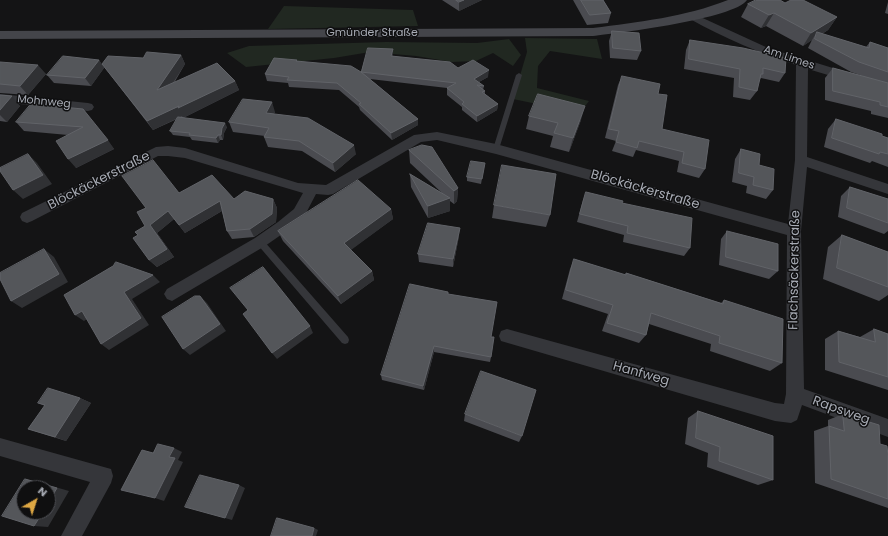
<!DOCTYPE html>
<meta charset="utf-8">
<style>
body{margin:0}
#map{position:relative;width:888px;height:536px;overflow:hidden;background:#141415;font-family:Poppins,sans-serif}
canvas{display:block}
.north{position:absolute;left:16px;top:480px;width:40px;height:40px;box-sizing:border-box;background:#0f0f10;border:1px solid #4c4d52;border-radius:50%;rotate:39deg;font-size:11px;font-weight:700;line-height:16px;text-align:center;color:#a7abb4}
.north::after{content:'';display:block;margin:auto;width:14px;height:18px;background:#dea743;clip-path:polygon(50% 0,100% 100%,50% 72%,0 100%)}
</style>
<div id="map">
<canvas width="888" height="536"></canvas>
<div class="north">N</div>
</div>
<script>
const ctx = document.querySelector('canvas').getContext('2d');
ctx.lineJoin = 'round';
function fill(path, color) { ctx.fillStyle = color; ctx.fill(path, 'evenodd'); }
function stroke(path, color, width, dash) { ctx.strokeStyle = color; ctx.lineWidth = width; ctx.lineCap = dash ? 'butt' : 'round'; ctx.setLineDash(dash || []); ctx.stroke(path); }
function label(font, color, halo, rows, align = 'center') {
  ctx.font = font + ' Poppins,sans-serif'; ctx.lineWidth = 3; ctx.setLineDash([]); ctx.textBaseline = 'middle'; ctx.strokeStyle = halo; ctx.fillStyle = color; for (const [text, x, y, turn = 0] of rows) {
    ctx.save(); ctx.translate(x, y); ctx.rotate((+turn || 0) * Math.PI / 180); ctx.textAlign = isNaN(turn) ? turn : align; if (halo) ctx.strokeText(text, 0, 0); ctx.fillText(text, 0, 0); ctx.restore();
  }
}
fill(new Path2D(`
 M284,6L413,10L418,26L268,29Z
 M525,38L597,39L602,59L550,51L538,66L537,88L589,101L580,113L513,99L527,52Z
 M509,39L521,55L513,66L493,53L476,61L452,62L416,56L370,52L334,58L246,67L227,53L249,46L386,42L477,43Z`), '#212821');
fill(new Path2D(`
 M519,73L522,75L499,149L496,151H494L493,149L516,75Z
 M260,239L263,240L348,337L349,340L348,343L345,344L342,343L257,244L256,242L257,240Z`), '#35363a');
fill(new Path2D(`
 M694,14L768,48L888,85V93L808,69L807,157L888,184V194L807,167L801,231L804,389L888,419V437L802,405L797,420L791,423L775,421L501,341L499,336L501,331L507,329L775,403L784,404L786,394L787,235L496,154L437,140L421,142L333,194L328,195L316,194L304,217L288,230L265,246L172,301L167,299L164,294L167,289L255,238L278,222L294,209L303,193L185,158L168,156H158L32,221L27,223L22,221L20,217L22,213L156,147L168,146L185,148L298,183L326,185L414,135L437,132L496,144L788,224L795,160L796,65C760,53 724,38 690,19L689,17Z
 M0,94L88,103L92,104L94,107L92,110L88,111L0,102Z
 M0,438L111,469L113,476L111,483L82,536H61L90,482L0,456Z`), '#35363a');
fill(new Path2D(`
 M728,0H747C734,19 619,33 593,36L0,39V31L593,28C639,22 685,17 728,0Z`), '#44454a');
fill(new Path2D(`
 M442,0H482L459,11Z
 M573,0H603L611,13L608,23L587,25Z
 M888,2V14L885,13Z
 M785,3L837,17L828,30L822,34L866,47L870,42L888,48V118L871,114V111L825,100V78L833,68L863,76L851,72L808,48L812,40L803,46L766,26L761,28L741,17L748,4Z
 M612,31L641,51L637,60L610,58L609,41Z
 M690,40L785,73L779,82L761,78L759,80L757,91L750,100L733,97L734,78L684,69L686,50Z
 M393,49V56L458,68L488,77L479,82L484,86L483,90L485,91V94L498,104L497,110L477,122L462,110V107L447,95V88L370,79L418,119V125L392,140L360,110L359,107L339,90L289,87L288,83L267,81L265,74L297,60V61L361,72Z
 M181,55L185,64L174,83L235,81L239,90L183,118L227,127L224,133L223,140H220L218,143L192,140L190,137L173,135L170,131L177,119L153,130L109,73L102,64L143,58Z
 M99,60L104,68L91,86L54,83L47,75Z
 M0,62L46,74L28,95L0,93Z
 M622,76L658,94L662,129L705,169L699,178L677,172L679,161L636,150L633,157L612,151L616,141L605,138L618,85Z
 M0,95L20,106L7,122L0,121Z
 M83,109L114,149L76,168L68,135L24,131L16,122Z
 M275,112L274,114L356,154L335,172L302,151L268,147L264,137L265,136L233,132L229,122Z
 M529,116L581,120L569,152L550,147L553,136L526,129Z
 M836,119L888,138V167L872,161L870,163L824,147L828,129Z
 M741,149L759,165L773,190L766,199L746,193L747,186L732,182L735,159Z
 M409,150L458,188L457,201L454,204L450,201V211L428,218L411,187L410,174L442,193L410,163Z
 M484,168L481,184L467,181V177Z
 M850,187L888,199V231L884,234L838,217L841,196Z
 M586,192L622,203L690,248L684,256L623,242L624,235L577,222L583,200Z
 M179,193L234,199H273L277,208L276,222L254,237L232,239L227,231L222,211L185,233L174,219L157,233L174,257L157,267L149,260L138,235L145,226L146,208Z
 M494,205L550,215L546,227L492,218Z
 M391,209L393,219L350,250L372,271L374,280L341,304L283,241L278,231Z
 M727,231L778,271L769,279L719,265L721,239Z
 M842,235L888,252V295L879,301L823,279L828,247Z
 M459,236L453,267L419,262L418,254Z
 M574,259L625,275L626,273L721,303L724,300L782,363L770,371L710,351L711,344L649,324L646,335L639,343L602,331L608,314L562,299L570,269Z
 M448,294L491,337V357L490,362L434,352L424,390L382,380L381,375Z
 M874,329L888,334V390L825,370V339L838,331L860,337Z
 M80,398L91,403L66,441L28,429L45,406L38,403Z
 M698,411L773,480L758,485L707,467L708,453L685,444L688,418Z
 M465,414L522,436L519,442L464,421Z
 M843,414L880,444L888,456V508L815,483L814,431L828,426V420Z`), '#4a4b50');
fill(new Path2D(`
 M464,0H482L459,11V2Z
 M774,13L766,26L761,28L769,15Z
 M837,17L828,30L815,38L817,32L812,40L803,46L811,33Z
 M393,49V56H391Z
 M181,55L185,64L162,100L157,90Z
 M99,60L104,68L91,86L85,78Z
 M38,65L46,74L28,95L20,86Z
 M489,70L488,77L473,85L474,79Z
 M235,81L239,90L183,118L182,116L153,130L147,121Z
 M12,96L20,106L7,122L0,115V110Z
 M272,102L275,112L269,122L266,113Z
 M498,104L497,110L477,122V116Z
 M585,106L581,120L569,152L573,138Z
 M418,119V125L392,140L391,133Z
 M225,123L227,127L224,133L223,140L221,135L222,128Z
 M218,135L220,140L218,143L216,138Z
 M108,140L114,149L76,168L68,159Z
 M354,145L356,154L335,172L333,163Z
 M28,154L37,163L52,184L23,199L13,190Z
 M458,188L457,201L454,204V191Z
 M450,198V211L428,218V206Z
 M273,199L277,208L276,222L254,237L250,229Z
 M220,201L225,209L185,233L179,225Z
 M391,209L393,219L347,253L344,243Z
 M168,211L174,219L157,233L174,257L157,267L149,260L150,225Z
 M460,228L459,236L453,267V259Z
 M44,249L54,257L68,282L22,308L11,301Z
 M372,271L374,280L341,304L338,296Z
 M153,275L160,282L132,299L149,325L109,350L101,344L124,292Z
 M200,296L207,303L226,331L190,355L183,349Z
 M82,311L90,317L84,321L75,315Z
 M310,326L313,333L277,359L272,353Z
 M434,346V352L424,390L423,386Z
 M80,398L91,403L66,441L55,437Z
 M174,448L182,452L178,460L183,462L164,501L155,498L169,457Z
 M25,479L38,482L69,491L48,527L34,526L43,512H48V503Z
 M239,485L245,488L232,520L225,518Z
 M314,528L318,530L316,536H312Z`), '#303134');
const building = new Path2D(`
 M456,0H464L459,2Z
 M581,0H603L611,13L590,15Z
 M756,0H780L785,3L791,0H803L837,17L811,33L774,13L769,15L748,4Z
 M612,31L639,33L641,51L613,48Z
 M817,32L869,48L870,42L888,48V72L859,62L815,39Z
 M690,40L743,48L786,58L785,73L763,68V74H761L757,91L739,87L740,69L689,59Z
 M368,48L393,49L391,56L450,62L458,68L473,60L489,70L474,79L484,86L477,85L485,91L482,92L498,104L477,116L462,104L464,102L447,88L456,83L361,72L418,119L391,133L359,104L361,103L337,83L287,80L289,77L265,74L274,58L297,60L296,61L351,66L361,72Z
 M147,52L181,55L157,90L217,63L235,81L178,108L179,106L147,121L102,64L108,56L143,58Z
 M63,56L99,60L85,78L47,75Z
 M0,62L38,65L20,86L0,84Z
 M833,68L888,83V107L880,105V102L833,91Z
 M622,76L660,84L658,94L667,95L662,129L709,140L705,169L682,163L684,152L639,141L637,148L616,142L619,131L609,129Z
 M538,94L585,106L573,138L554,133L558,123L529,116Z
 M0,95L12,96L0,110Z
 M243,99L272,102L266,113L308,118L354,145L333,163L299,141L264,137L269,128L229,122Z
 M31,104L83,109L108,140L68,159L56,141L83,127L16,122Z
 M178,117L225,123L222,128L221,135H218L216,138L189,135L190,133L170,131Z
 M836,119L882,134V136L888,138V154L880,152L879,154L832,138Z
 M422,145L432,147L458,188L454,191L409,150Z
 M741,149L760,154L759,165L774,169L773,190L753,185L754,177L739,173Z
 M28,154L43,175L13,190L0,171V168Z
 M153,160L179,193L212,175L234,199L245,191L273,199L272,214L250,229L227,231L220,201L179,225L168,211L150,225L167,249L149,260L133,238L138,235L135,232L145,226L137,212L146,208L122,176Z
 M471,161L485,163L482,179L467,177Z
 M502,165L556,174L550,215L494,205Z
 M410,174L450,198L428,206Z
 M358,180L391,209L344,243L372,271L338,296L278,231Z
 M850,187L888,199V223L847,208Z
 M586,192L623,201L622,203L692,218L690,248L627,233L628,226L580,214Z
 M428,223L460,228L453,259L418,254Z
 M727,231L778,244V271L726,257Z
 M842,235L888,252V287L837,268Z
 M44,249L59,274L11,301L0,279V273Z
 M574,259L626,275V273L723,304L724,300L783,319L782,363L719,343L720,336L651,313L646,335L607,323L613,305L566,290Z
 M116,262L153,275L124,292L141,318L101,344L82,311L75,315L64,295L113,266Z
 M263,267L310,326L272,353L243,314L248,310L230,288Z
 M410,284L448,292V294L497,302L491,337H494L491,357L434,346L423,386L381,375Z
 M195,296H200L220,324L183,349L162,317Z
 M874,329L888,334V377L839,362L838,331L875,342Z
 M481,371L536,390L522,436L465,414Z
 M48,388L80,398L55,437L28,429L45,405L38,403Z
 M698,411L773,436V480L719,461L720,447L696,438Z
 M843,414L879,425L880,444L887,446L888,456V499L831,479L829,426L844,431Z
 M158,444L174,448L169,457L175,458L155,498L121,490L142,450L153,453Z
 M200,475L239,485L225,518L185,507Z
 M25,479L57,488L48,503V488H24V512H43L34,526L2,516Z
 M277,518L314,528L312,536H271Z`);
fill(building, '#54565a');
stroke(building, '#616368', 1);
label('11px', '#a7abb4', '#0f0f10', [
 ["Gmünder Straße",372,33],
 ["Am Limes",789,58,19],
 ["Mohnweg",44,102,6]
]);
label('13px', '#a7abb4', '#0f0f10', [
 ["Blöckäckerstraße",99,181,-27],
 ["Blöckäckerstraße",645,190,16],
 ["Flachsäckerstraße",795,270,-89],
 ["Hanfweg",641,374,16],
 ["Rapsweg",841,411,20]
]);
</script>
